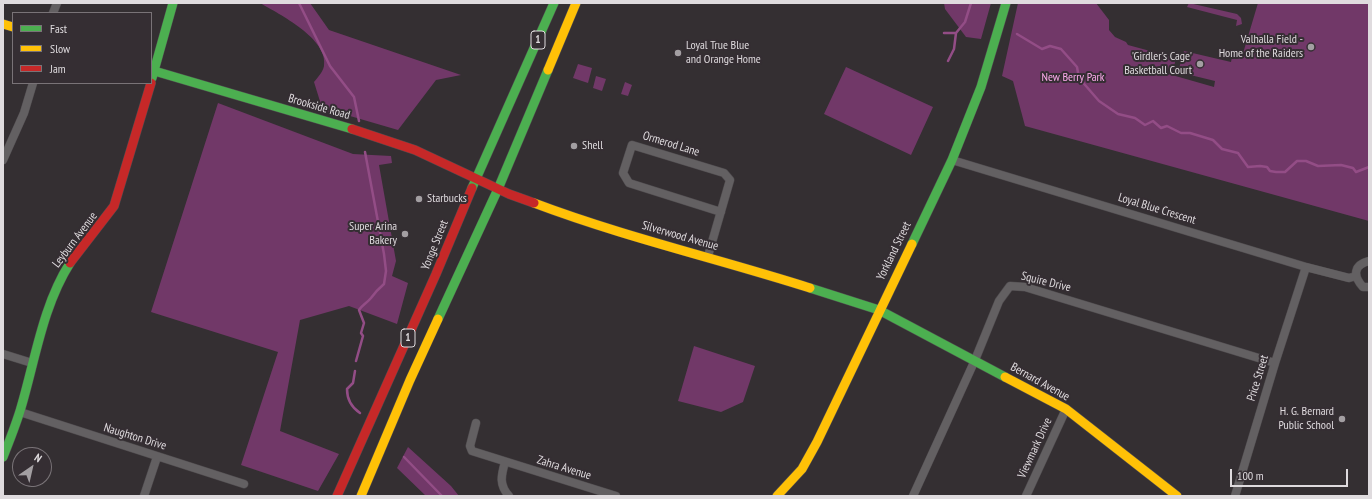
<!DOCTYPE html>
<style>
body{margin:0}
#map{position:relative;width:1372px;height:499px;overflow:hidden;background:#342f32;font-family:"PT Sans Narrow",sans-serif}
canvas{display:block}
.frame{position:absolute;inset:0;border:4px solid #dfdbde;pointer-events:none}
.legend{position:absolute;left:12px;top:12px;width:140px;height:72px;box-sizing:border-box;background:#352e33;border:1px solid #797377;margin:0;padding:5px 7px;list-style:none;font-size:12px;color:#dfdbde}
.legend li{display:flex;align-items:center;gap:8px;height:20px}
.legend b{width:20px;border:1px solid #797377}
.north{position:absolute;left:12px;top:447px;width:40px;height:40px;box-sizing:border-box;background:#352e33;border:1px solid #797377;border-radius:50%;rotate:34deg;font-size:11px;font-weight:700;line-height:16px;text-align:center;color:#dfdbde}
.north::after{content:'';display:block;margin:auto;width:14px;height:18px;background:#a39fa2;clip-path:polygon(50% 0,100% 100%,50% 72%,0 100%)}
.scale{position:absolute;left:1230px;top:469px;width:118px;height:18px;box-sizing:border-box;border:2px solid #dfdbde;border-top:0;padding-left:5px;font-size:12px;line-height:14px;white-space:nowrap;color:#dfdbde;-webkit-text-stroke:3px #352e33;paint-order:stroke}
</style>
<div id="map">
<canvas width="1372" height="499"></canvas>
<div class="frame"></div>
<ul class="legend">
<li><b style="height:5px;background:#4caf50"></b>Fast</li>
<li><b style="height:5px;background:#ffc107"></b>Slow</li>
<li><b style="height:5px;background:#c62828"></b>Jam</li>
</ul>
<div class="north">N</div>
<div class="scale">100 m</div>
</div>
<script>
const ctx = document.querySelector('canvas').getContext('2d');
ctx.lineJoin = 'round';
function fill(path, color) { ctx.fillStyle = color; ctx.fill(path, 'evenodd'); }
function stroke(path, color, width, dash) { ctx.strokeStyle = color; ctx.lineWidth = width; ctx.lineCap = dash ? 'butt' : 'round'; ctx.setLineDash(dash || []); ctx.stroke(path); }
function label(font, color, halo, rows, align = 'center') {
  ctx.font = font + ' "PT Sans Narrow",sans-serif'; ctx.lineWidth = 4; ctx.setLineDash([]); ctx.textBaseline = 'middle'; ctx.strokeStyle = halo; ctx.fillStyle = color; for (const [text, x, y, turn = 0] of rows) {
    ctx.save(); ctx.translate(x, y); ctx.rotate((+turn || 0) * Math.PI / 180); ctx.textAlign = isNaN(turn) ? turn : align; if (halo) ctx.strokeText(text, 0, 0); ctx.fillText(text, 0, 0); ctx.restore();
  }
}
fill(new Path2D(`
 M260,3H310L329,30L461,75L436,80L398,130L350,116L323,111L314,82C317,78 323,72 324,66C329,39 279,14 260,3Z
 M944,3H991L981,39L966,37L945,9Z
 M1018,3H1096L1109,20V30L1115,37L1126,42L1128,45L1176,58L1172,75L1214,87L1215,81L1178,72L1184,51L1231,62L1232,57L1240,55L1244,50L1258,3H1369V221L1025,126L1013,81L1002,76Z
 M1189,3L1237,14L1241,18L1242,24L1236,26L1237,20L1187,7Z
 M578,64L592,68L588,83L573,78Z
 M846,67L933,107L911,155L824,114Z
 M596,76L606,79L602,91L593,88Z
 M625,82L632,85L628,96L621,94Z
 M218,103L353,154L391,156L392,163L379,165L396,261L392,276L408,283L397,324L349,306L300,320L280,431L339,454L318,491L241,465L278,352L151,312Z
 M694,346L755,366L743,402L721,412L678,401Z
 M408,447L451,486L459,496H426L397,468Z`), '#713868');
stroke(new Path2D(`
 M299,3L330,66L354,97L359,121
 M944,33H956
 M1017,34L1042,49L1050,46L1061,49L1077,67L1079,78L1099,101L1118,114L1135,118L1145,125L1153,121L1161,128L1167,126L1181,133H1190L1213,140L1222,149L1238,153L1248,167L1260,166L1267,167L1270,171L1276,172H1285L1297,161H1306L1318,166L1341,165L1353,168L1356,172L1369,167
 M948,61L954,49L956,33L965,22L971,3
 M356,361L363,336L361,333L364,323L359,310C362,305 367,303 371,298C376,291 377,290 384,284L386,271L384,254L365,152
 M355,371L353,383L347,389C347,399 351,407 360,413
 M404,457L442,496`), '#934d86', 2.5);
const street = new Path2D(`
 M53,13L57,3
 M3,160L24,113L33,83
 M952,160L1306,267L1349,278L1356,276
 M708,256L730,180L724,173L632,145L623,173L629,183L721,212
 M1369,261C1353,265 1353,276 1363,287H1369
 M3,354L32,363
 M20,412L244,484
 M476,423L470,446L472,451L616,496
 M505,462C501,476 499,485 509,496
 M144,496L157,457
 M913,496L975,360L999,301L1010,286L1025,287L1275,363
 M1026,496L1066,409
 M1235,496L1275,363L1306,267`);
const fast = new Path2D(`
 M151,70L352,129
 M152,78L173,3
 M472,188L554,3
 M912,244L952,160L981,87L1006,3
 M810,288L879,310L1005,377
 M438,319L498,189L548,70
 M3,457C9,442 15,427 20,411C35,362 42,307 70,263`);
const slow = new Path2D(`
 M3,24L13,27
 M548,70L576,3
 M534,203C624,237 719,259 810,288
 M1005,377L1066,409L1177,496
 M361,496L410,380L438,319
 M777,496L802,469L817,442L912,244`);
const jam = new Path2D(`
 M352,129L415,150L509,194L534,203
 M70,263L114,206L151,83
 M337,496L436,274L472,188`);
stroke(street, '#4f4b4e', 9);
stroke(fast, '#4f4b4e', 10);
stroke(slow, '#4f4b4e', 10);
stroke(jam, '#4f4b4e', 10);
stroke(street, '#636062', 8);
stroke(fast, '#4caf50', 9);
stroke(slow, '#ffc107', 9);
stroke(jam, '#c62828', 9);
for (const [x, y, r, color] of [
 [1311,47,4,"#a39fa2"],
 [678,53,4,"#a39fa2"],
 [1200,64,4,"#a39fa2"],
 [574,146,4,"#a39fa2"],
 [419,199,4,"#a39fa2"],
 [405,234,4,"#a39fa2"],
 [1342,419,4,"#a39fa2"]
]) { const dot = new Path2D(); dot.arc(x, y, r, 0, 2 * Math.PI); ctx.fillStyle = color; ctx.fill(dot); stroke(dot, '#352e33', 1.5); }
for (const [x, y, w] of [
 [538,40,14],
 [408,338,14]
]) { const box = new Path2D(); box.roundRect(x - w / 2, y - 9, w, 18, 3); ctx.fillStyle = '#352e33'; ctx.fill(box); stroke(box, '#dfdbde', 1); }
label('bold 11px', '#dfdbde', null, [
 ["1",538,40],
 ["1",408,338]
]);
label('12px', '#dfdbde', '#352e33', [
 ["Valhalla Field -",1303,40],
 ["Home of the Raiders",1303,54],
 ["Loyal True Blue",686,46,"left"],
 ["and Orange Home",686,60,"left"],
 ["'Girdler's Cage'",1192,57],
 ["Basketball Court",1192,71],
 ["Shell",582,146,"left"],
 ["Starbucks",427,199,"left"],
 ["Super Arina",397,227],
 ["Bakery",397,241],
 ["H. G. Bernard",1334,412],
 ["Public School",1334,426]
], 'right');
label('12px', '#fdaaec', '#352e33', [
 ["New Berry Park",1073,78]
]);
label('12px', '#dfdbde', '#352e33', [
 ["Brookside Road",319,107,16],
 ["Ormerod Lane",671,144,17],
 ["Loyal Blue Crescent",1157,209,17],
 ["Silverwood Avenue",680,236,16],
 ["Leyburn Avenue",75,240,-53],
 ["Yonge Street",435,245,-68],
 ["Yorkland Street",894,251,-64],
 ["Squire Drive",1046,282,14],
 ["Price Street",1258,378,-73],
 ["Bernard Avenue",1040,382,29],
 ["Naughton Drive",135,437,17],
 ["Viewmark Drive",1035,448,-65],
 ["Zahra Avenue",564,468,17]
]);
</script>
